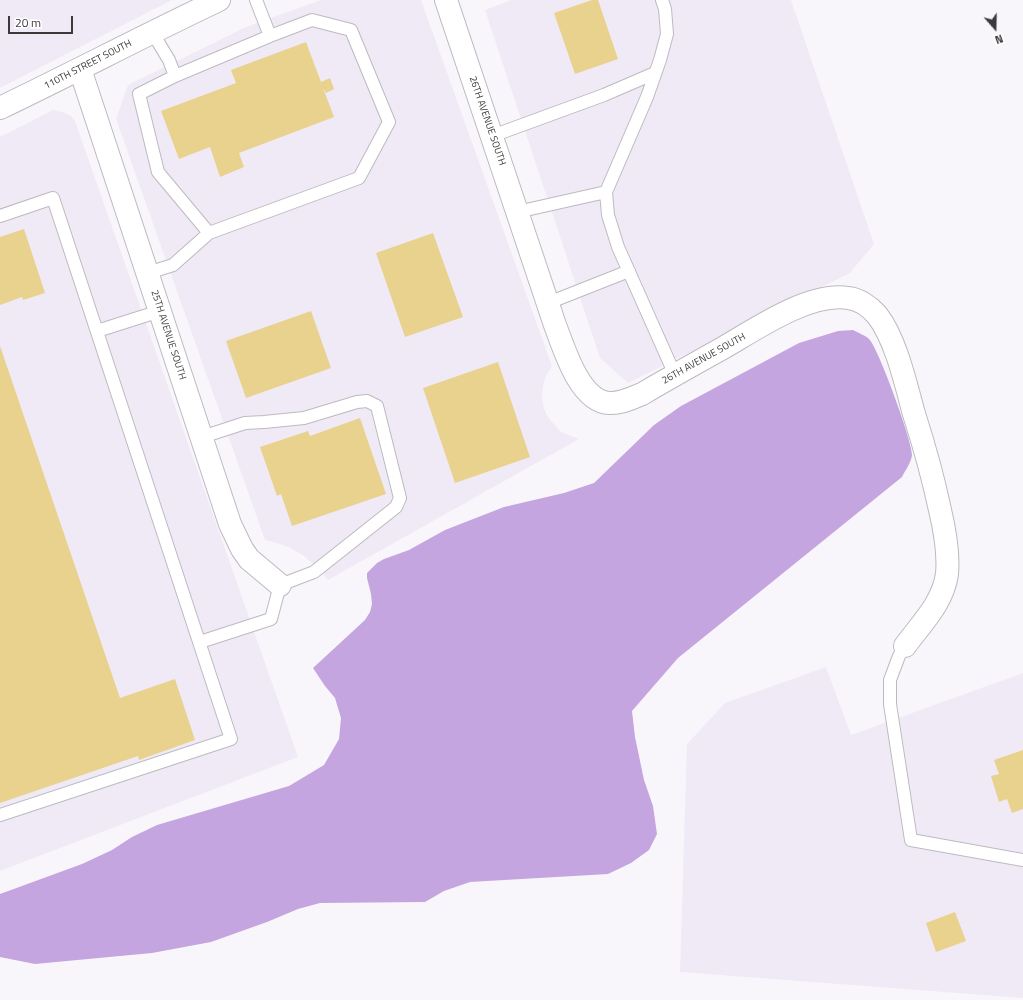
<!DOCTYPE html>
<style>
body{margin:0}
#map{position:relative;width:1023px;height:1000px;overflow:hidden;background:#f9f6fb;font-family:"Titillium Web",sans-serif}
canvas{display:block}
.north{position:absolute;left:975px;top:8px;width:40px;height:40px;-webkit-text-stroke:3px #fff;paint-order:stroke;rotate:160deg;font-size:11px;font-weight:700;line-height:16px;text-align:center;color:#3a393b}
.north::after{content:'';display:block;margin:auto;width:14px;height:18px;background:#3a393b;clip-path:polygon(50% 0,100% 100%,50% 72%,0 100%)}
.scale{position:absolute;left:8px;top:16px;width:65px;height:18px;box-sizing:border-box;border:2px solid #3a393b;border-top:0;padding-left:5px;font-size:12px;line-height:14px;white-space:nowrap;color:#3a393b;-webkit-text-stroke:3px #fff;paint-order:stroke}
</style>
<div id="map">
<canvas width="1023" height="1000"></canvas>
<div class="north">N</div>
<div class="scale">20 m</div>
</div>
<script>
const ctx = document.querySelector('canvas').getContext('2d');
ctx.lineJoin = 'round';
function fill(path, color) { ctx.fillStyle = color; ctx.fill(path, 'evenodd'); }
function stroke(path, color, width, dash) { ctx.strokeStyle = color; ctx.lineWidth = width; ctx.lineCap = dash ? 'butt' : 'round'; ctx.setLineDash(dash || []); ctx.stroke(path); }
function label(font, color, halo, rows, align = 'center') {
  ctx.font = font + ' "Titillium Web",sans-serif'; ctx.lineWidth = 4; ctx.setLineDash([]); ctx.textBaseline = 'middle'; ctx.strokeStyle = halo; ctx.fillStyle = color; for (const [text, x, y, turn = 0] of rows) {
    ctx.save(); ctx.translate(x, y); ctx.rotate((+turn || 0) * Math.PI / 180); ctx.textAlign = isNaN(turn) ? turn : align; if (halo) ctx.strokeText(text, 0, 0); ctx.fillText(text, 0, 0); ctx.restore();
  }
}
fill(new Path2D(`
 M0,0H172L0,88Z
 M321,0H421L552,366L546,376L543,386L542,397L544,409L548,417L561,432L579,439L328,580L317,567L304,556L290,548L277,543L265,540L116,119L128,85L246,27Z
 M511,0H791L874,244L850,273L628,383L600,358L485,10Z
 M53,110L65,113L71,116L75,121L298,757L0,871V137Z
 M826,667L851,735L1023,673V998L680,972L687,744L725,703Z`), '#f0eaf6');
fill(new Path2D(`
 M853,330C858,333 865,335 869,339C878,347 913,443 912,455C911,463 906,469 902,477L678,658L632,711L635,737L644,780L653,806L657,834L649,850L631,863L608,874L470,882L444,891L425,902L320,903L298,909L267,922L211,942L152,953L35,964L0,957V894L82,864L112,850L132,837L157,825L289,786L324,765L339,739L341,718L335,698L325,686L313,668L365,620L370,612L372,604L371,594L367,578V573L377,563L384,559L409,550L445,530L504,507L564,493L594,483L654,425L681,406L799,343L838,331Z`), '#c4a5e0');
fill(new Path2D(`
 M592,0H598L618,59L575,74L554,13Z
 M306,42L321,82L330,78L334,89L326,93L323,88L334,117L239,153L244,167L220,177L210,147L179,159L161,111L236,83L231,70Z
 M24,229L45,293L23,300L22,297L0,305V237Z
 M433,233L463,317L405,337L376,253Z
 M311,311L331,368L246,398L226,341Z
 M0,346L120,698L175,679L195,740L139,760L138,756L0,803Z
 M498,362L530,457L455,483L423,388Z
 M360,418L386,494L292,526L281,494L277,496L260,447L308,431L310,436Z
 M1023,750V809L1012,813L1007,799L999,802L991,776L999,774L994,760Z
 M955,912L966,941L936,952L926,923Z`), '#e8d28e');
const service = new Path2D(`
 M662,0L665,9L667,34L660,60L647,97L606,192L608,215L618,247L675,375
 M152,32L169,60L175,76L270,36
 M175,76L139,94L158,172L209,233
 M492,136L604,95L655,73
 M517,212L606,192
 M0,216L53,198L231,739L0,815
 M148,273L173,265L209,233L359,178L389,122L351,30L312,20L270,36L256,0
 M548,303L629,271
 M97,331L160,311
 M200,642L271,619L280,585L314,572L396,507L400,498L377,406L367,401L357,402L304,418L264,422L245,423L202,437
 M905,646L899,656L890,680V704L911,840L1023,860`);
const minor = new Path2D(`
 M446,0L555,325C564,348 579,401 609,403C620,404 632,398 642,394C669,378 696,363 723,348C756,329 809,292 848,298C859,299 870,307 877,315C896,339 906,385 914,414C924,445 933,477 940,510C945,531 949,553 947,574C943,603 921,624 905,646
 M80,69L230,524L242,549L249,559L280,585
 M0,108C73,73 145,35 219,0`);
stroke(service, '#bdbabf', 14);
stroke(minor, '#bdbabf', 24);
stroke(service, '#fff', 12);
stroke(minor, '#fff', 22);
label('10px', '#3a393b', '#fff', [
 ["110TH STREET SOUTH",88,65,-27],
 ["26TH AVENUE SOUTH",487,121,71],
 ["25TH AVENUE SOUTH",168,335,72],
 ["26TH AVENUE SOUTH",704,359,-29]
]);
</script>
